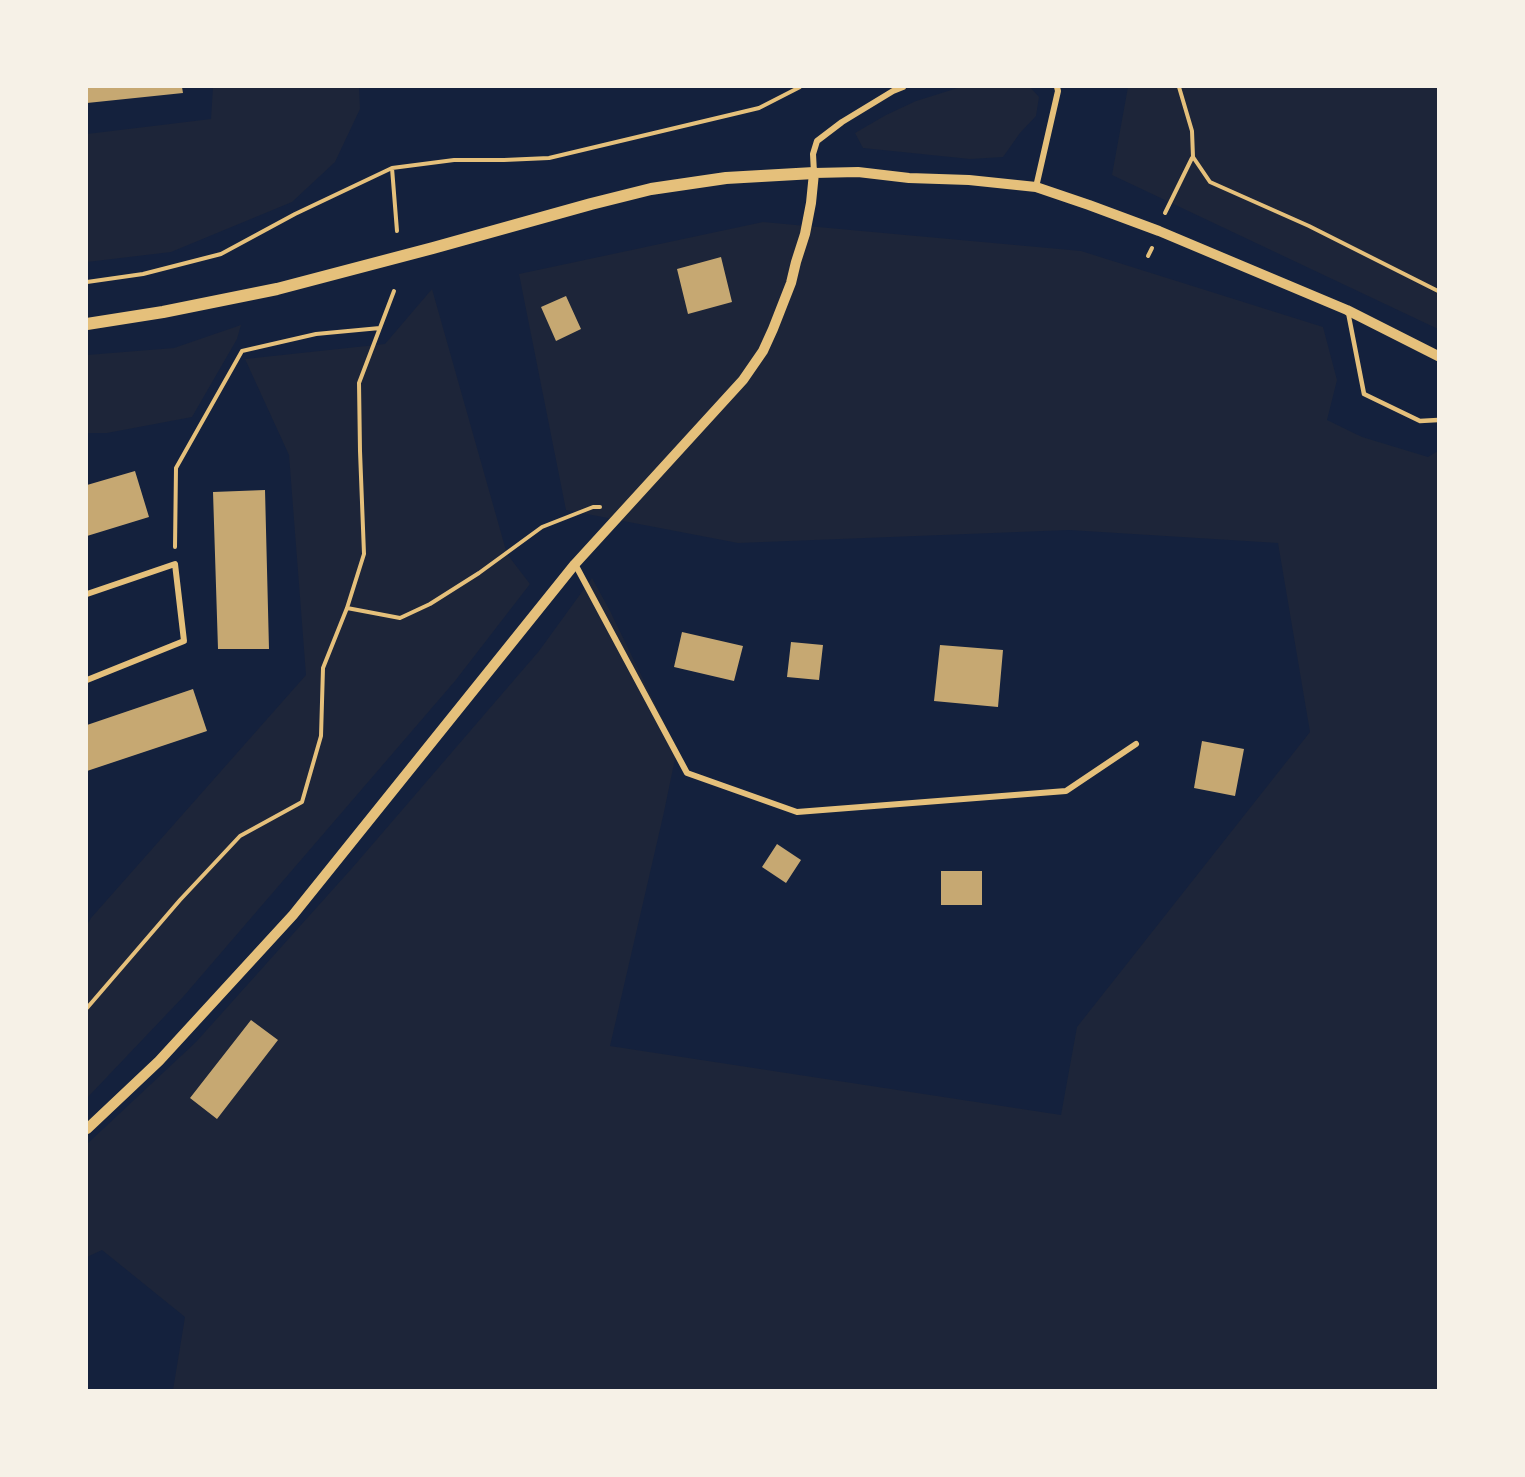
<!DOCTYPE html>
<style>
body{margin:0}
#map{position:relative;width:1525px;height:1477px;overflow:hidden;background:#14213d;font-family:"Varela Round",sans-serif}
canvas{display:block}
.frame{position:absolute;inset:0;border:88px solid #f6f1e7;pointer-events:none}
</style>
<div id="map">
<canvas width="1525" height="1477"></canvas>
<div class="frame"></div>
</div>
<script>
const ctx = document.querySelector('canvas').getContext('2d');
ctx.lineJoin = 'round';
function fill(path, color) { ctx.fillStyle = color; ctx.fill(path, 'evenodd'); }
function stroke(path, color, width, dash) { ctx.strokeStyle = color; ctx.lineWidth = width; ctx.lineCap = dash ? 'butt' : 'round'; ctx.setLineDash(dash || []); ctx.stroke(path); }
fill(new Path2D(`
 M213,87H359L360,109L335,162L292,202L171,252L87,262V134L211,119Z
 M961,87H1030L1039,97L1036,116L1020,133L1003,157L970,159L863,148L855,133L886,115L916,101Z
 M1128,87H1438V329L1112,175Z
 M763,222L1081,251L1323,327L1337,380L1327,420L1362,437L1428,457L1438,451V1390H173L185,1317L102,1250L87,1257V1144L196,1042L353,867L539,651L592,578L610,611L677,749L664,812L610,1046L1061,1115L1077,1027L1310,732L1278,543L1069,530L738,543L566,510L519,274Z
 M432,289L507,554L530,584L455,681L183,997L87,1098V925L91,918L306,675L289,455L245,359L385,344Z
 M241,325L237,339L192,417L107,433H87V355L174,348Z`), '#1d2539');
fill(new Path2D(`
 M87,87H182L183,93L87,103Z
 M721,257L732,302L688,314L677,269Z
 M566,296L581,329L556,341L541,307Z
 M135,471L149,517L87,536V485Z
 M265,490L269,649H218L213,492Z
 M682,632L743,646L734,681L674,667Z
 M791,642L823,645L819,680L787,677Z
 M940,645L1003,650L998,707L934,701Z
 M193,689L207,731L87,771V725Z
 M1202,741L1244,749L1235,796L1194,788Z
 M777,844L801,860L786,883L762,867Z
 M941,871H982V905H941Z
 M251,1020L278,1040L217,1119L190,1098Z`), '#c6a872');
stroke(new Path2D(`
 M1179,87L1192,131L1193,157L1210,182L1309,226L1438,291
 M392,168L397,231
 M1165,213L1192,158
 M1148,256L1152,248
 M87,282L143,274L221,254L295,214L392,168L454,160H504L549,158L759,108L800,87
 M175,547L176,468L242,351L316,334L380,328
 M347,608L400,618L430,604L479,573L542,527L593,507H600
 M87,1008L180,900L240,836L302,802L321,736L323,668L347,608L364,554L360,451L359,383L394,291`), '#e5c07b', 4);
stroke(new Path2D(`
 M1348,312L1364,394L1420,421L1438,420`), '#e5c07b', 4.5);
stroke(new Path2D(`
 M814,173L813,154L817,141L842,122L893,91L903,87
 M1036,187L1058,91L1057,87
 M575,564L687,773L797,812L1066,791L1136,744
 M87,594L175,564L184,641L87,680`), '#e5c07b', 6);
stroke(new Path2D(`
 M87,1129L159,1061L293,915L575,564L743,380L763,351L773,329L791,283L796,262L805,234L811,203L814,173L858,172L909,178L969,180L1036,187L1089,205L1159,231L1347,310L1438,356`), '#e5c07b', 10);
stroke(new Path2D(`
 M87,324L163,312L277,289L433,248L591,204L651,189L726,178L814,173`), '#e5c07b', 12);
</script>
